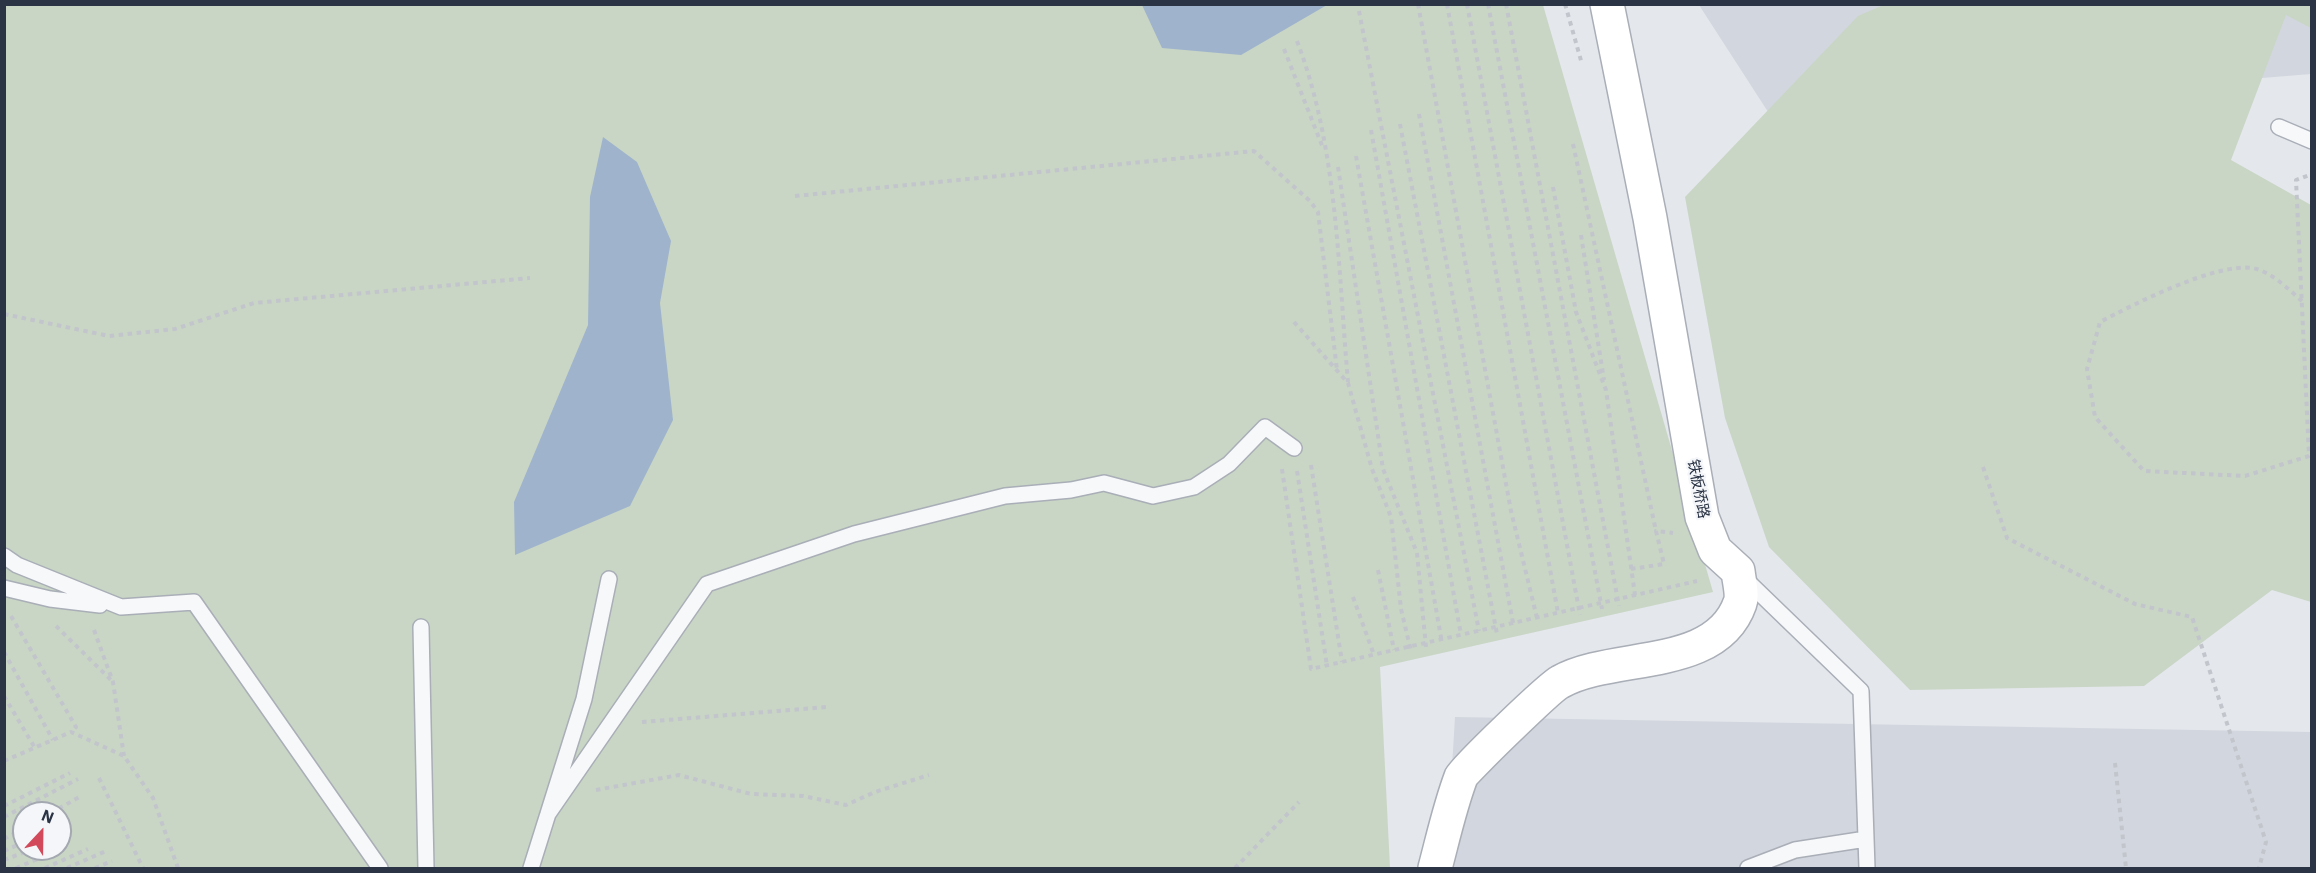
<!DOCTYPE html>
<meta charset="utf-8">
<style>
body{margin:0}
#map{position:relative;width:2316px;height:873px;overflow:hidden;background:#e4e7ec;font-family:"IBM Plex Sans",sans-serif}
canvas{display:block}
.frame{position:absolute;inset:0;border:6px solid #2b3445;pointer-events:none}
.north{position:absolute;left:12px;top:801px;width:60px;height:60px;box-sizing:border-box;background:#f4f6f9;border:2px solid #a4a8b1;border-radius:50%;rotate:22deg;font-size:16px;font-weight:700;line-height:24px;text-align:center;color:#2b3445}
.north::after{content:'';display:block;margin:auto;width:21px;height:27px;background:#d1495b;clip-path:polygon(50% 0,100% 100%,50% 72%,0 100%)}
</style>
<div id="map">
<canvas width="2316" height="873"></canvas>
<div class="frame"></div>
<div class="north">N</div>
</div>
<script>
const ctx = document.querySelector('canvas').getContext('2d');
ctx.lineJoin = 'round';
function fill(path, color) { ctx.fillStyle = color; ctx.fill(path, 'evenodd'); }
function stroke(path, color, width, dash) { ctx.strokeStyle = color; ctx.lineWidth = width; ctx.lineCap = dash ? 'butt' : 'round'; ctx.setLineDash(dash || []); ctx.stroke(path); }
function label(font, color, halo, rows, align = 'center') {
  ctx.font = font + ' "IBM Plex Sans","Noto Sans SC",sans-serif'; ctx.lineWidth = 4.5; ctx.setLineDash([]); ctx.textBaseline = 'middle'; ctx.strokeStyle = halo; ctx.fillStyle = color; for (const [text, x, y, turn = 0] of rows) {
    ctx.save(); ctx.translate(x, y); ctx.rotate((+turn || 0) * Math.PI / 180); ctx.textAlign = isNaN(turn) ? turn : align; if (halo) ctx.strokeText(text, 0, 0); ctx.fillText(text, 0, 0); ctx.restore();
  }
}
fill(new Path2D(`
 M1699,5H2311V74L1772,118Z
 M1455,717L2311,732V868H1446Z`), '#d2d6de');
fill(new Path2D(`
 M1886,4L2311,5V28L2286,15L2231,160L2311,205V602L2272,590L2144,686L1910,690L1769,547L1725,418L1685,197L1858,16Z
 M4,5H1543L1713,592L1380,667L1390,868H5ZM24,813H60V849H24Z`), '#c9d6c5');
fill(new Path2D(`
 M1142,5H1327L1241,55L1162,48Z
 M603,137L637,162L671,241L660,303L673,420L630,506L515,555L514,502L588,325L590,197Z`), '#9fb4cc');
const lane = new Path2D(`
 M2279,127L2312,141
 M4,556L17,565L121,607L194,602L380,868
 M1743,577L1861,691L1867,868
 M4,588L50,599L100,605
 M421,627L426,868
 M548,814L707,584L854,534L1005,496L1071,490L1104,483L1153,496L1194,487L1229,464L1265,427L1294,448
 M531,868L584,699L609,579
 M1748,868L1795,850L1866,839`);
const secondary = new Path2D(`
 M1435,868C1443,838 1450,806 1461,777C1465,769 1550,687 1560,682C1613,652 1716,672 1740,603C1743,595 1739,581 1738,571L1715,550L1702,517L1650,218L1607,4`);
stroke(lane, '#a9aeb7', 18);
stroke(secondary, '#a9aeb7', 36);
stroke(new Path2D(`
 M1418,4L1511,511L1538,622
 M1447,4L1558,613
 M1467,4L1580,615
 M1488,4L1602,609
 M1506,4L1619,606
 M1565,4L1582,64
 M1359,11L1479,631
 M1297,41C1338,148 1338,269 1348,382
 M1284,49L1323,148
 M1419,114L1513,623
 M1400,124L1497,634
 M1371,130L1461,635
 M1573,144L1656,531
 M1356,156L1442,643
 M1338,167L1383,469L1417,553L1426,647
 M1553,187L1576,312L1606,390L1635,595
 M795,196L1254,151L1310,201L1318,212L1337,370
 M1581,235L1604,380
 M2302,301C2288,289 2271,271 2252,268C2215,263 2134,304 2100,322L2087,369L2095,417L2144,471L2245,476L2309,456L2296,180L2312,174
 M4,314L109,336L175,329L254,303L530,278
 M1294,322L1348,383L1372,469L1391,517L1401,609L1411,651
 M1311,465L1342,662
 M1983,467L2007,538L2135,604L2192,617L2266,842L2259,868
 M1282,469L1311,669L1697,581
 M1297,471L1327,666
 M1631,569L1664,564L1656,531L1673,533
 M1378,570L1394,650
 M1353,597L1374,655
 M11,616L76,727L71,732
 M56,626L111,680
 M94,630L113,682L124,756
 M4,652L53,740
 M4,696L35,748
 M642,722L827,707
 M4,761L71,732L124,756L153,798L178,868
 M2115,763L2126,868
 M99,778L143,868
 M596,790L679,775L751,794L803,796L846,805L875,792L929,775
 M4,806L70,773
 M51,813L81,796
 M4,817L78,779
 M4,839L24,828
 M4,851L24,842
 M4,860L33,849
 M16,868L59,850
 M45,868L88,849
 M67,868L106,851
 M95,868L112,861
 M1235,868L1299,802`), '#c2c5cb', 4, [4.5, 4.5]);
stroke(lane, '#f7f8fa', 15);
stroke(secondary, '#fff', 33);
label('15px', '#2b3445', '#f4f6f9', [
 ["铁板桥路",1698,489,79]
]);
</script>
